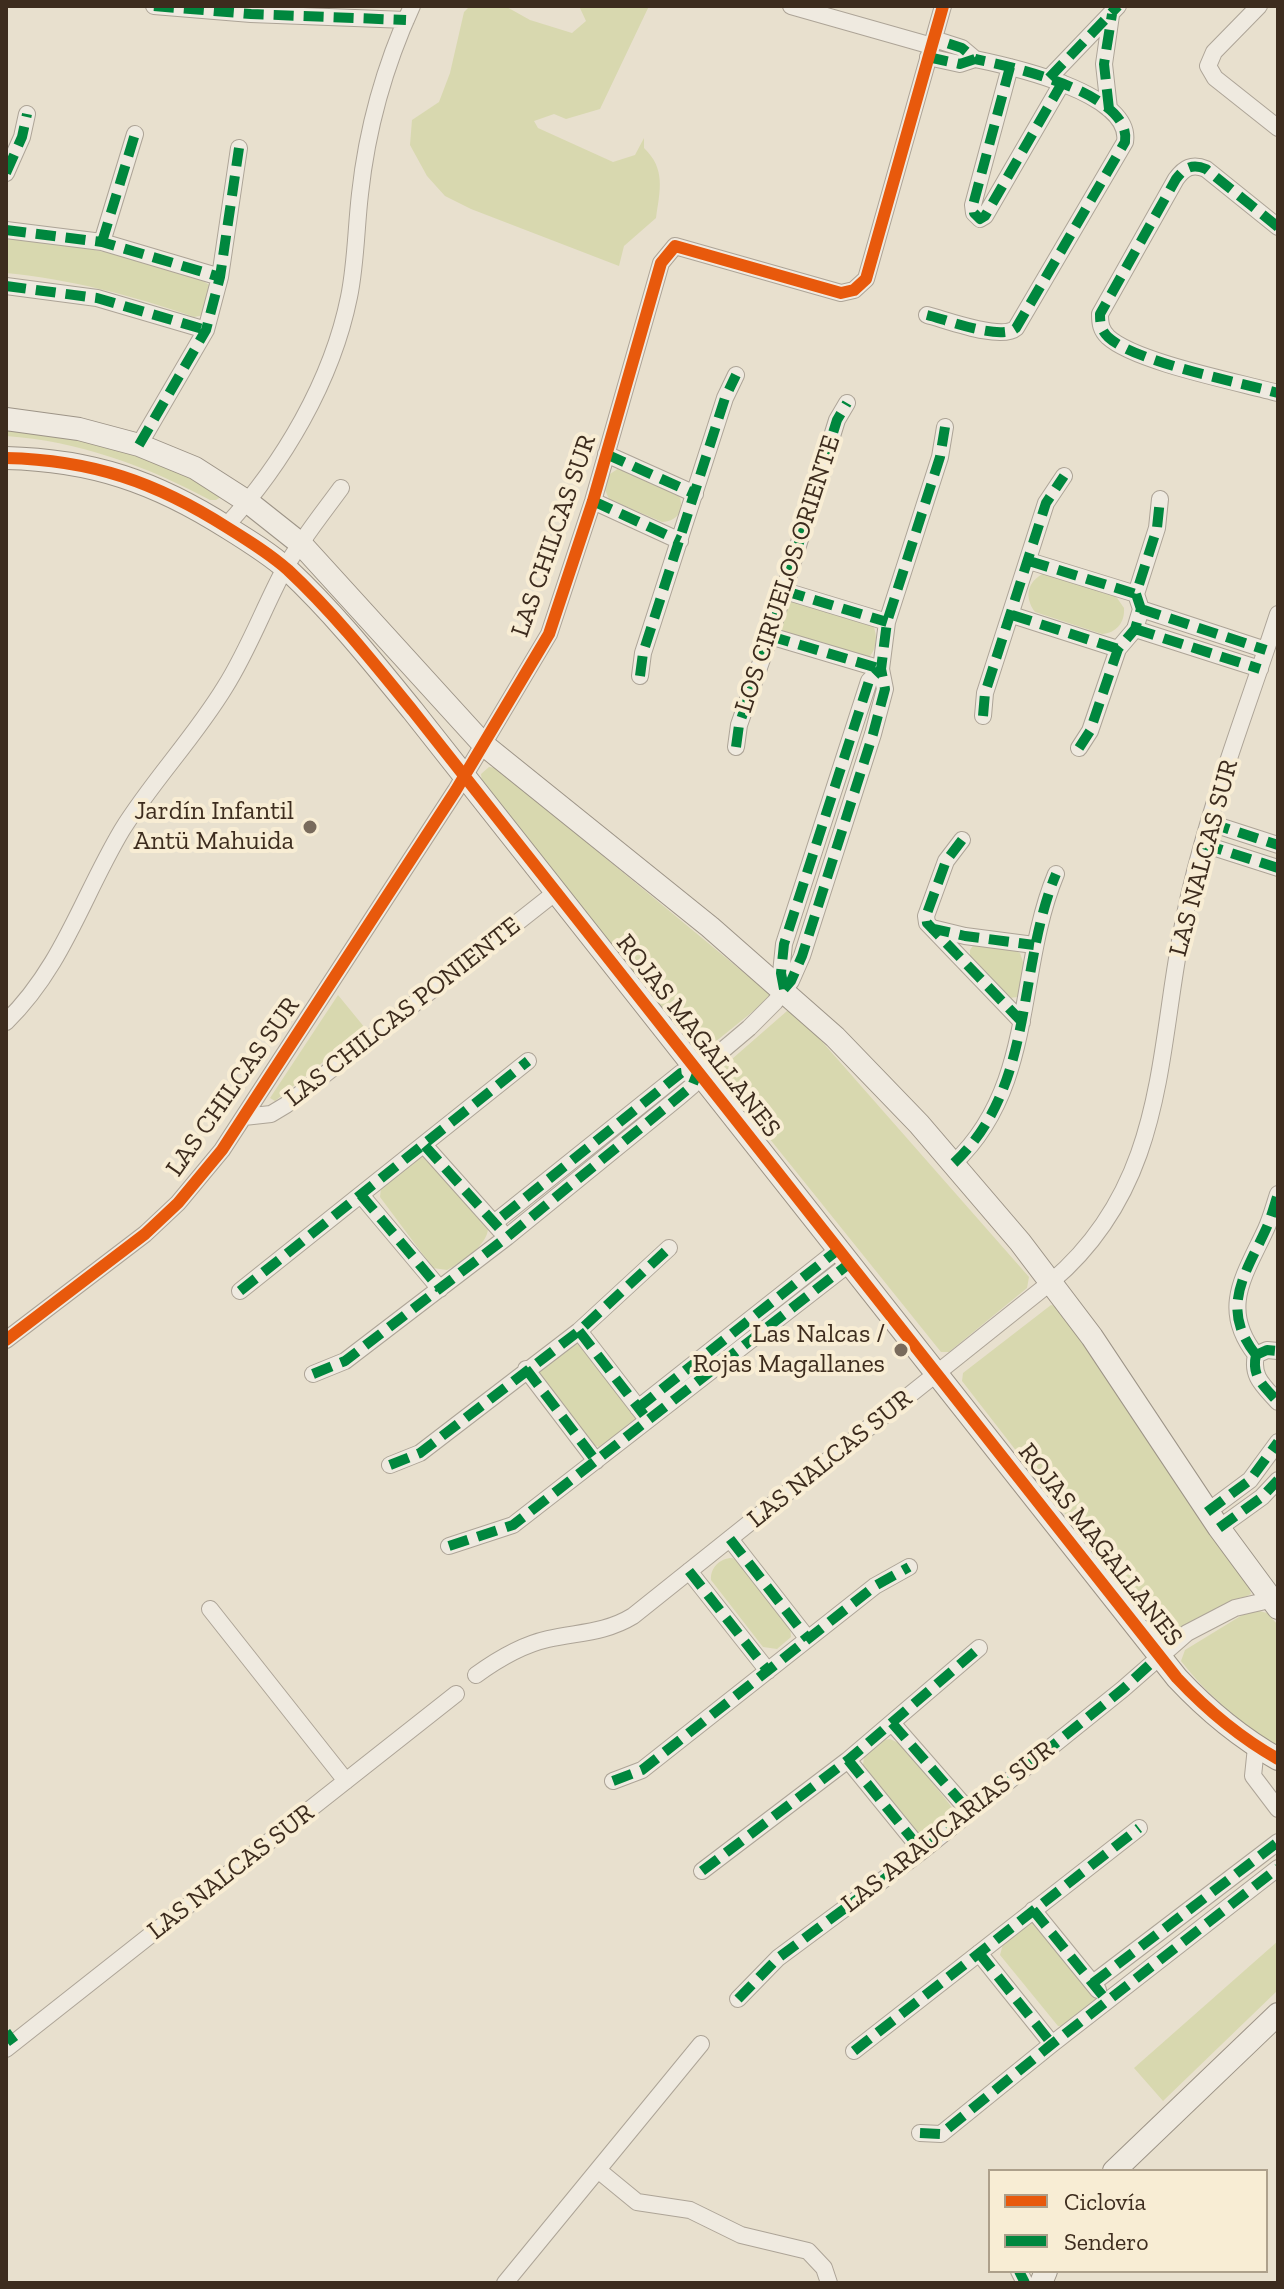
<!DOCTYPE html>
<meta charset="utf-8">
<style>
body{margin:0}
#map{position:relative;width:1284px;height:2289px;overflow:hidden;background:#e8e0ce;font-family:"Zilla Slab",serif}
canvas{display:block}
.frame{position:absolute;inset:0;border:8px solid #3d2c1e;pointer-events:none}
.legend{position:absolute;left:988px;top:2169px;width:280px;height:104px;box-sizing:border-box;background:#f8edd4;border:2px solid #ada08b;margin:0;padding:10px 14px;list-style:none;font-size:24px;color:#3d2c1e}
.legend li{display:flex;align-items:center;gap:16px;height:40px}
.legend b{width:40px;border:2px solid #ada08b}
</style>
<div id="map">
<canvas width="1284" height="2289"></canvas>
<div class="frame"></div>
<ul class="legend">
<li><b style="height:10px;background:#e8590c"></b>Ciclovía</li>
<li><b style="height:10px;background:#00873e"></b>Sendero</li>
</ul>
</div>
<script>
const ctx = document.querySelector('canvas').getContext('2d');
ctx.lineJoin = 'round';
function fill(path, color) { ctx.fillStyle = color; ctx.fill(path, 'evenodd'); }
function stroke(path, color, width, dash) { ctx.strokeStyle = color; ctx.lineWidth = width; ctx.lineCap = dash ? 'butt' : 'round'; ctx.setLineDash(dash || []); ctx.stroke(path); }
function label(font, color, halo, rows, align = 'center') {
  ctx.font = font + ' "Zilla Slab",serif'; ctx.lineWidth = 8; ctx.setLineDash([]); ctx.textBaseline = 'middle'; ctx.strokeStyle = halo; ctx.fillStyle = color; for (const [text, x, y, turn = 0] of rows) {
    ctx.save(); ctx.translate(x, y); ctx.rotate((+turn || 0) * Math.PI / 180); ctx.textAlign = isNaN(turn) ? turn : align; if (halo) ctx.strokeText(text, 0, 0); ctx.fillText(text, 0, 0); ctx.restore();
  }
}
fill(new Path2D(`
 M470,6H505L530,20L572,33L586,21L579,6H649L600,109L566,119L554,114L534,121L538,128L613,162L635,155L644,138V148C666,169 660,190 656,218L624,246L619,266L471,209L445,196L427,176L410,145L412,120L439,102L450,73L464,12Z
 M6,239C50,240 178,261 211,286L205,315L194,317C134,296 70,279 6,273Z
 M6,425L83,435L192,476L221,497L216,500H210C147,466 78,441 6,436Z
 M619,468L679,495C685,510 678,521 662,522L609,499L605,490L607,476Z
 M1044,573L1115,595L1124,608C1125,623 1116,633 1102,634L1035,612C1024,597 1027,582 1044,573Z
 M787,600L873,625C878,636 877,651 867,659L784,632L781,628Z
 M489,767L497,768L772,996L699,1055L482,783L481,774Z
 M974,944L1009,948L1020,953L1024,965L1021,993L1018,997L1009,998L970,957V950Z
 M338,995L365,1028L275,1101L270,1098Z
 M787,1011L796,1012L1029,1277L1027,1288L949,1352H941L724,1082V1066Z
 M424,1155L488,1228C488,1245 461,1263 447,1270L433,1268L380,1197L381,1188Z
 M1051,1305L1060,1307L1248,1582L1251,1594L1203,1616L1170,1637L1163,1638L1156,1631L962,1381L963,1373Z
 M569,1342H579L637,1416V1420L601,1448L592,1444L538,1373V1370Z
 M732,1558L740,1561L790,1625L791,1637L777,1649L763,1647L711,1580C710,1568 720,1558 732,1558Z
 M1252,1609L1267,1613L1278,1625V1748C1241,1722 1209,1697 1181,1661L1185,1650Z
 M890,1739L903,1745L954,1810L952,1817L929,1834L916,1833L863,1765L864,1757L883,1740Z
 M1031,1920L1103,1996L1064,2027L1058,2026L1000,1955L1003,1944Z
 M1278,1941V1990L1163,2101L1134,2068Z`), '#d8d8af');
const street = new Path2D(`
 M154,6L251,14L406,20
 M791,6L932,46
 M1259,6L1214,52L1208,66L1215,78L1278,128
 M928,57L960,64L975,59L962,48L934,39
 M1010,67L973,205L974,213L980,219L985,216L1062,83
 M1049,78L1118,6
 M1109,109L1104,64L1111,15
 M6,173L22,137L27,114
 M1278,227L1206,169C1192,163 1184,168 1176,179L1100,314C1100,324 1101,330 1108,337C1135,362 1238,382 1278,393
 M6,230L102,242L220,277
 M102,242L135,134
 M6,286L97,298L206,330
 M927,315C947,320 1001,341 1016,328L1125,142C1133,93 1009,66 975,59
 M139,445L206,330L220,277L239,148
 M606,454L695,494
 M593,501L680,541
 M226,526C283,464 332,381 349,297C356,263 356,228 360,194C367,129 385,65 412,6
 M1029,561L1136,594
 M785,591L887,622
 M1141,609L1266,650
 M1012,615L1118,649
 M1135,629L1260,669
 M770,636L881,669
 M640,676L643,653L725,398L736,375
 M983,716L985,693L1046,503L1064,476
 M736,747L739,725L770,636L837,420L847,403
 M1079,748L1090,731L1118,649L1135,629L1141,609L1136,594L1157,528L1160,499
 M1210,823L1278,845
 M962,840L946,861L926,916L927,923L1022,1022
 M1203,844L1278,868
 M932,928L965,936L1034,945
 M784,989L781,973L784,944L869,681L881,669
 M6,1022C63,966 82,897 122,830C153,780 194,738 225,687C249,649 264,607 285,568C301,540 322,514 341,488
 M244,1117L271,1114L286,1105L556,892
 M425,1146L500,1230
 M954,1163C1036,1086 1016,970 1056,874
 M361,1195L440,1289
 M494,1223L681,1073L698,1071
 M240,1291L528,1061
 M579,1331L643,1414
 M6,1340L145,1234L178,1203L222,1150L456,790L549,634L593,501L661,263L675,246L841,293L854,290L866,279L943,6
 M1256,1355C1219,1308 1245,1275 1266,1229C1271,1218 1274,1206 1278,1194
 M1256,1355C1251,1377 1264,1386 1278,1402
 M1256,1355L1267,1350L1278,1351
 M526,1369L596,1461
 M313,1374L345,1361L507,1237L679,1097L692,1086L698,1071L749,1028L775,1002L791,981L802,956L873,734L885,689L881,669L887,622L940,457L945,427
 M638,1408L839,1249
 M390,1465L420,1453L579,1331L669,1248
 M1207,1512L1250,1480L1278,1442
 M1219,1528L1262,1497L1278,1480
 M730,1539L808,1639
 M449,1546L513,1525L850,1263
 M689,1571L768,1671
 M210,1609L346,1781
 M476,1675C498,1659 521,1645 548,1639C579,1632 605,1633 633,1616L1051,1282C1175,1177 1155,1034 1190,892C1212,798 1248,706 1278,614
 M892,1723L969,1811
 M1256,1747L1253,1776L1278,1809
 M848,1760L922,1851
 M613,1781L642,1770L875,1586L909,1567
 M702,1871L848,1760L979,1648
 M1033,1910L1098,1990
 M979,1953L1052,2044
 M1093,1983L1278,1842
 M738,1999L778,1958L922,1851L1123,1689L1187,1633L1235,1608L1278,1598
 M6,2049L456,1694
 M854,2051L1139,1828
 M920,2133L941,2134L1052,2044L1278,1868
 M598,2170L637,2202L690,2210L741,2235L808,2251L824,2268L829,2283
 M1019,2271L1025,2283
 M505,2283L701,2044`);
const secondary = new Path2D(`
 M6,419L79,429L139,445L195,468L248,502L301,544L484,745L710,927L835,1037L919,1124L1020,1242L1092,1337L1219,1528L1278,1608
 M6,458C92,460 156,482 228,528C249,541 270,554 288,570C334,613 373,662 413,711L1177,1678C1207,1710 1239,1737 1278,1759
 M1114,2171L1278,2014
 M1041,2283L1046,2271`);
stroke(street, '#ada497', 18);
stroke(secondary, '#9d9487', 24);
stroke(street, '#efeae0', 16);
stroke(secondary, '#efeae0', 22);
stroke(new Path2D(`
 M154,6L251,14L406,20
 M928,57L960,64L975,59L962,48L934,39
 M1010,67L973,205L974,213L980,219L985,216L1062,83
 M1049,78L1118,6
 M1109,109L1104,64L1112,14
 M6,173L22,137L27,114
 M1278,227L1206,169C1192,163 1184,168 1176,179L1100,314C1100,324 1101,330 1108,337C1135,362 1238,382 1278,393
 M6,230L102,242L220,277
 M102,242L135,134
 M6,286L97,298L206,330
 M927,315C947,320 1001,341 1016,328L1125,142C1133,93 1009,66 975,59
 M139,445L206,330L220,277L239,148
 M606,454L695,494
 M593,501L680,541
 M1029,561L1136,594
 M785,591L887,622
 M1141,609L1266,650
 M1012,615L1118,649
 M1135,629L1260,669
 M770,636L881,669
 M640,676L643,653L725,398L736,375
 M983,716L985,693L1046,503L1064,476
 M736,747L739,725L770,636L837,420L847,403
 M1079,748L1090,731L1118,649L1135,629L1141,609L1136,594L1157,528L1160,499
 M1210,823L1278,845
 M962,840L946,861L926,916L927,923L1022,1022
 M1203,844L1278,868
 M930,928L965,936L1034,945
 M784,989L791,981L802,956L873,734L885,689L881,669L887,622L940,457L945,427
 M784,989L781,973L784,944L869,681L881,669
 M425,1146L499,1228
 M954,1163C1036,1086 1016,970 1056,874
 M361,1195L440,1289
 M240,1291L528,1061
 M579,1331L644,1415
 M1256,1355C1219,1308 1245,1275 1266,1229C1271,1218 1274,1206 1278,1194
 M1256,1355C1251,1377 1264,1386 1278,1402
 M1256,1355L1267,1350L1278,1351
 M526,1369L596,1461
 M313,1374L345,1361L507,1237L692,1086L698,1071L681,1073L494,1223
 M638,1408L839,1249
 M390,1465L420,1453L579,1331L669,1248
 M1207,1512L1250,1480L1278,1442
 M1219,1528L1262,1497L1278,1480
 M730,1539L808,1639
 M449,1546L513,1525L850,1263
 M689,1571L768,1671
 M892,1723L969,1811
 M848,1760L922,1851
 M613,1781L642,1770L875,1586L909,1567
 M702,1871L848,1760L979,1648
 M1033,1910L1107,2001
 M979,1953L1052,2044
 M1093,1983L1278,1842
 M738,1999L778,1958L922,1851L1123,1689L1159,1656
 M6,2032L14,2043
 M854,2051L1139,1828
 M920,2133L941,2134L1052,2044L1278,1868
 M1019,2271L1025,2283`), '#00873e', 10, [20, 10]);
stroke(new Path2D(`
 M6,458C92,460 156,482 228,528C249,541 270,554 288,570C334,613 373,662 413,711L1177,1678C1207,1710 1239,1737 1278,1759
 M6,1340L145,1234L178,1203L222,1150L456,790L549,634L593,501L661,263L675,246L841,293L854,290L866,279L943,6`), '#e8590c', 12);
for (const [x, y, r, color] of [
 [310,827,8,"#796b5c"],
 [901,1350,8,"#796b5c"]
]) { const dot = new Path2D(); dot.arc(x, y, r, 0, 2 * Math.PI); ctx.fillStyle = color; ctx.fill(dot); stroke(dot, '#f8edd4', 3); }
label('26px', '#3d2c1e', '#f8edd4', [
 ["LAS CHILCAS SUR",554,536,-71],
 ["LOS CIRUELOS ORIENTE",788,574,-72],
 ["LAS NALCAS SUR",1204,858,-75],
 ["LAS CHILCAS PONIENTE",403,1012,-38],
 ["ROJAS MAGALLANES",698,1036,52],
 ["LAS CHILCAS SUR",233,1087,-55],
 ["LAS NALCAS SUR",830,1459,-39],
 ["ROJAS MAGALLANES",1100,1545,52],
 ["LAS ARAUCARIAS SUR",948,1827,-38],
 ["LAS NALCAS SUR",231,1872,-38]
]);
label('26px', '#3d2c1e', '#f8edd4', [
 ["Jardín Infantil",294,812],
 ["Antü Mahuida",294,842],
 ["Las Nalcas /",885,1335],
 ["Rojas Magallanes",885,1365]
], 'right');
</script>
